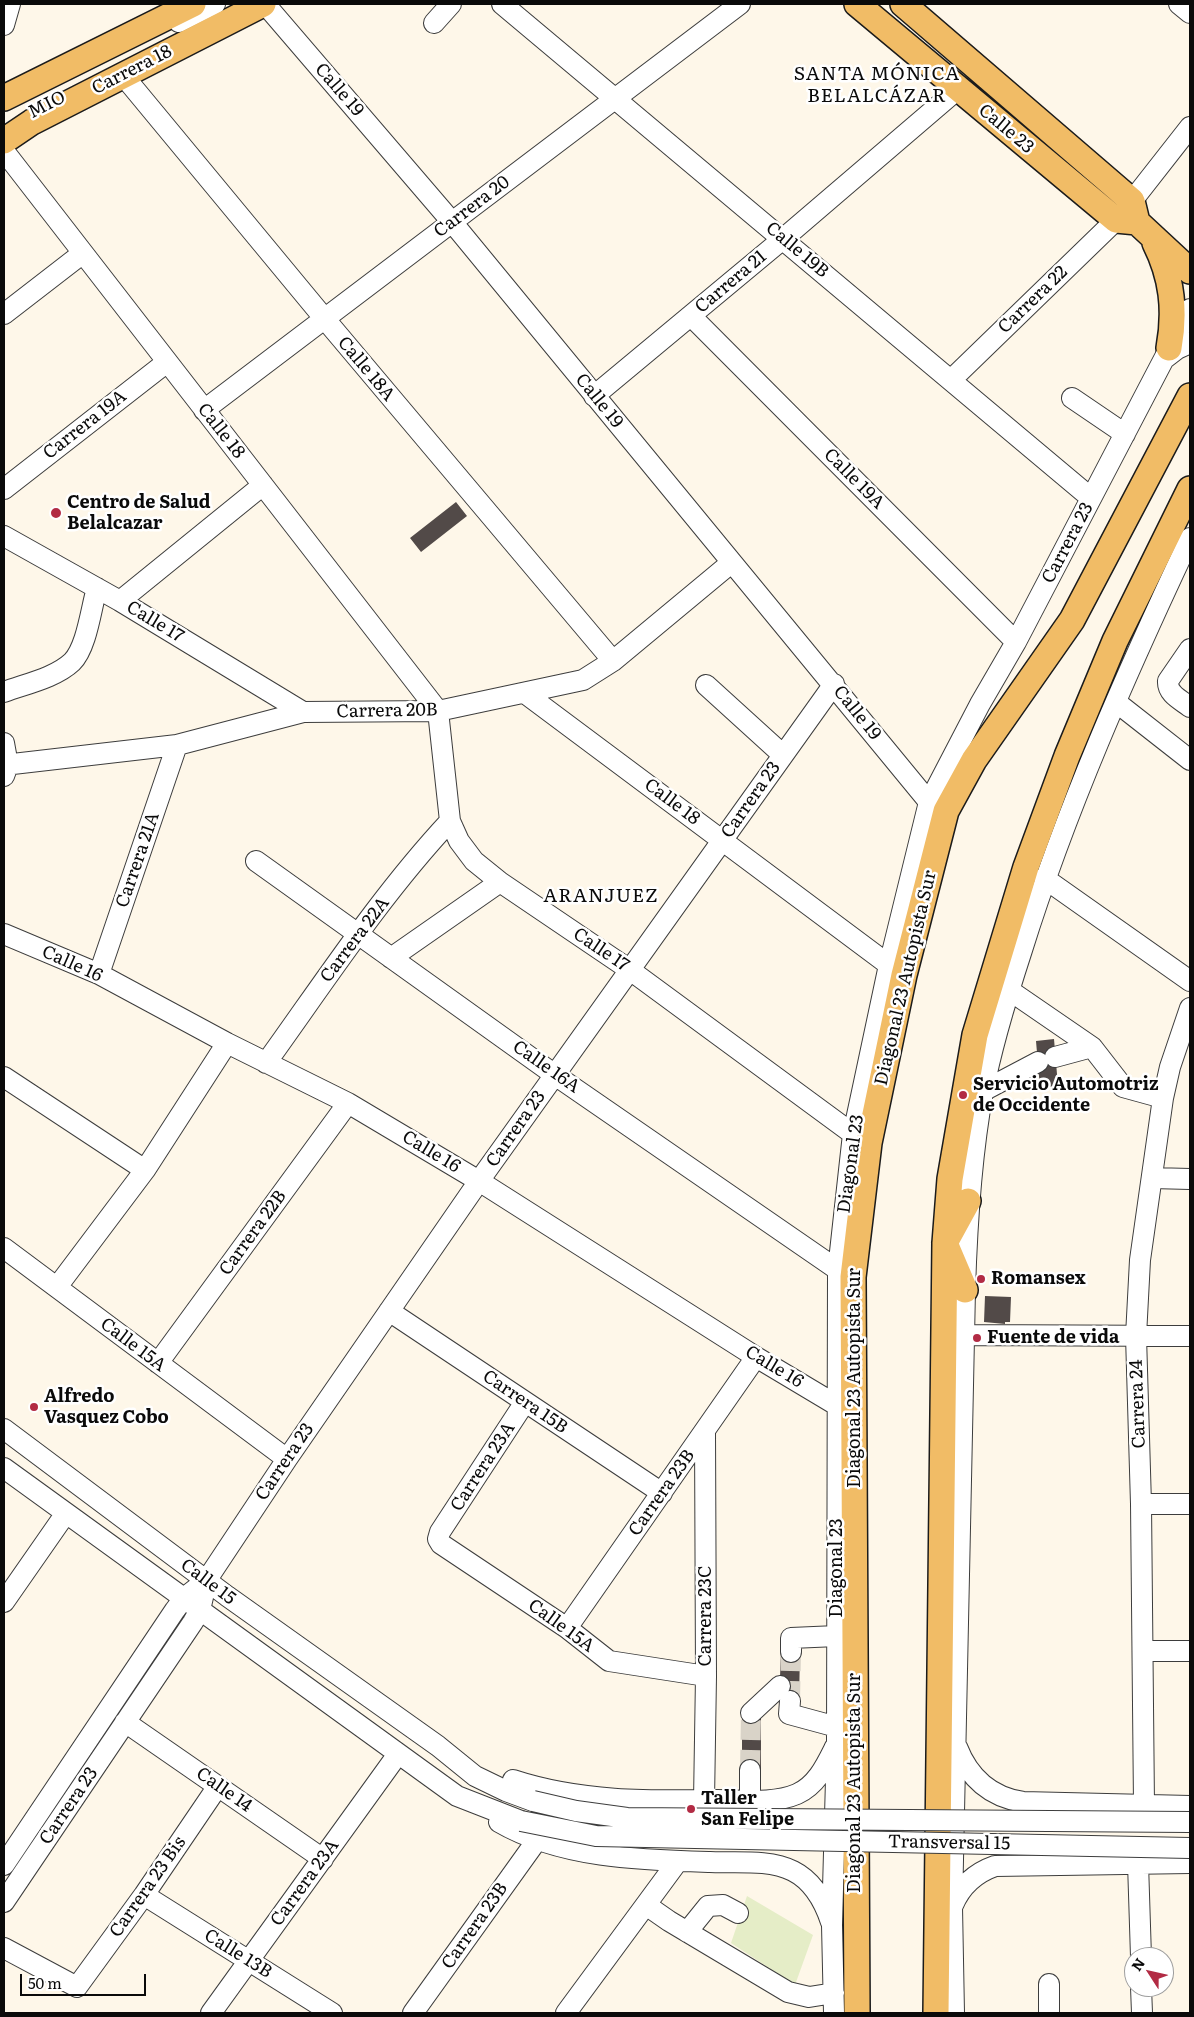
<!DOCTYPE html>
<meta charset="utf-8">
<style>
body{margin:0}
#map{position:relative;width:1194px;height:2017px;overflow:hidden;background:#fef7e9;font-family:Literata,serif}
canvas{display:block}
.frame{position:absolute;inset:0;border:5px solid #0a0a0a;pointer-events:none}
.north{position:absolute;left:1124px;top:1947px;width:50px;height:50px;box-sizing:border-box;background:#fff;border:1px solid #9d9d9d;border-radius:50%;rotate:305deg;font-size:14px;font-weight:700;line-height:20px;text-align:center;color:#0a0a0a}
.north::after{content:'';display:block;margin:auto;width:18px;height:22px;background:#b22b44;clip-path:polygon(50% 0,100% 100%,50% 72%,0 100%)}
.scale{position:absolute;left:20px;top:1974px;width:126px;height:22px;box-sizing:border-box;border:2px solid #0a0a0a;border-top:0;padding-left:6px;font-size:15px;line-height:18px;white-space:nowrap;color:#0a0a0a;-webkit-text-stroke:4px #fff;paint-order:stroke}
</style>
<div id="map">
<canvas width="1194" height="2017"></canvas>
<div class="frame"></div>
<div class="north">N</div>
<div class="scale">50 m</div>
</div>
<script>
const ctx = document.querySelector('canvas').getContext('2d');
ctx.lineJoin = 'round';
function fill(path, color) { ctx.fillStyle = color; ctx.fill(path, 'evenodd'); }
function stroke(path, color, width, dash) { ctx.strokeStyle = color; ctx.lineWidth = width; ctx.lineCap = dash ? 'butt' : 'round'; ctx.setLineDash(dash || []); ctx.stroke(path); }
function label(font, color, halo, rows, align = 'center') {
  ctx.font = font + ' Literata,serif'; ctx.lineWidth = 5; ctx.setLineDash([]); ctx.textBaseline = 'middle'; ctx.strokeStyle = halo; ctx.fillStyle = color; for (const [text, x, y, turn = 0] of rows) {
    ctx.save(); ctx.translate(x, y); ctx.rotate((+turn || 0) * Math.PI / 180); ctx.textAlign = isNaN(turn) ? turn : align; if (halo) ctx.strokeText(text, 0, 0); ctx.fillText(text, 0, 0); ctx.restore();
  }
}
fill(new Path2D(`
 M747,1896L813,1935L795,1985L731,1943Z`), '#e5edc7');
fill(new Path2D(`
 M456,502L467,516L421,552L410,538Z
 M1054,1039L1058,1086L1040,1088L1036,1041Z
 M985,1296L1011,1297L1010,1322H1005V1324L984,1322Z
 M781,1652H800L799,1702H779Z
 M761,1712V1770H742V1713Z`), '#524a48');
stroke(new Path2D(`
 M790,1701L791,1652
 M750,1770L751,1713`), '#d9d3c8', 20, [20, 10]);
const minor = new Path2D(`
 M265,4L452,222L929,802
 M502,4L1091,498
 M1179,4L1190,13
 M179,22L215,4
 M434,23L451,4
 M4,25L10,4
 M122,74L324,318L613,661
 M4,151L438,711L450,821L459,841L474,861L500,882L630,970L853,1134
 M1132,201L1190,127
 M4,314L83,253
 M691,316L1016,642
 M1164,359L1177,349L1190,343
 M951,380L1116,220
 M594,396L784,238L958,89
 M1072,398L1125,434
 M204,410L740,4
 M4,489L167,362
 M4,536L120,601L303,712
 M120,601L263,485
 M1190,649L1168,681C1167,694 1181,700 1190,707
 M706,685L783,755
 M4,692C25,684 55,678 72,662C87,647 91,608 97,588
 M526,694L889,965
 M1116,702L1190,760
 M4,743L8,765L4,776
 M4,765L177,745L303,712L438,711L583,680L613,661L731,563
 M256,861L555,1075L838,1270
 M1044,878L1190,981
 M4,934L99,974L227,1043L348,1103L479,1181L756,1357L838,1406
 M391,958L500,882
 M99,974L177,745
 M1009,990L1092,1047L1123,1087L1163,1098
 M1055,1057L1092,1047
 M266,1063C325,981 381,895 450,821
 M4,1077L145,1170
 M983,1091L1038,1062
 M1152,1178L1190,1179
 M4,1248L287,1459
 M57,1287L145,1170L227,1043
 M389,1311L662,1493
 M965,1335L1190,1336
 M158,1363L348,1103
 M525,1402L440,1532L438,1539L441,1544L567,1628L609,1661L706,1676
 M4,1429L227,1596L438,1746L475,1776L506,1791L533,1801
 M4,1468L457,1796L521,1821
 M1141,1504H1190
 M4,1602L66,1513
 M567,1628L756,1357
 M1143,1651H1190
 M791,1652V1638L837,1636
 M790,1701L789,1714L837,1727
 M751,1713L780,1686
 M125,1722L323,1859
 M957,1747C969,1778 990,1797 1023,1802L1190,1806
 M513,1780C580,1802 648,1801 717,1800C742,1800 774,1804 797,1794C817,1785 826,1765 835,1747
 M750,1800V1770
 M704,1801L706,1676L705,1431
 M1144,1805L1141,1504L1136,1336L1140,1260L1163,1098L1170,1067L1190,1008
 M499,1822C561,1858 640,1860 710,1862C736,1863 770,1859 793,1871C813,1881 824,1901 831,1922
 M1138,1863L1141,1957
 M4,1865L175,1610L184,1598L206,1581L287,1459L479,1181L834,684
 M144,1895L332,2013
 M4,1902L193,1622L200,1610L203,1597
 M646,1905L669,1921L788,1992L809,1997L834,1993
 M953,1905C961,1886 975,1873 995,1866L1190,1863
 M687,1932L708,1906L723,1905L738,1913
 M4,1948L77,1987L144,1895L218,1786
 M1141,1987L1142,2013
 M211,2013L398,1754
 M413,2013L537,1840
 M566,2013L678,1861
 M834,2013L832,1925L837,1743L838,1270L853,1134L889,965L929,802L980,704L1016,642L1190,309
 M954,2013L952,1907L965,1290C967,1223 971,1157 983,1092C992,1044 1007,996 1022,950C1066,809 1127,672 1190,538
 M1049,2013V1984`);
const major = new Path2D(`
 M857,4L1116,220L1137,222
 M903,4L1132,201L1137,222L1190,271
 M4,98L193,4
 M4,141L32,122L263,4
 M1155,243C1172,277 1176,310 1169,348
 M965,1290L945,1243L968,1201
 M857,2013L853,1277L869,1143L904,975L946,811L974,760L1072,620L1190,396
 M936,2013L945,1243L950,1179L975,1035L1026,867L1067,756L1115,641L1190,489`);
stroke(minor, '#3d3d3d', 22);
stroke(major, '#1b1b1b', 28);
stroke(minor, '#fff', 20);
stroke(major, '#f1bc66', 25);
const minorBridge = new Path2D(`
 M533,1801L576,1811L627,1818L1190,1822
 M521,1821L596,1836L1190,1848`);
stroke(minorBridge, '#3d3d3d', 22, []);
stroke(minorBridge, '#fff', 20);
for (const [x, y, r, color] of [
 [56,513,6,"#b22b44"],
 [963,1095,5,"#b22b44"],
 [981,1279,5,"#b22b44"],
 [977,1338,5,"#b22b44"],
 [34,1407,5,"#b22b44"],
 [691,1809,5,"#b22b44"]
]) { const dot = new Path2D(); dot.arc(x, y, r, 0, 2 * Math.PI); ctx.fillStyle = color; ctx.fill(dot); stroke(dot, '#fff', 2); }
label('18px', '#0a0a0a', '#fff', [
 ["Carrera 18",132,70,-27],
 ["Calle 19",339,90,49],
 ["MIO",47,105,-27],
 ["Calle 23",1006,129,40],
 ["Carrera 20",472,207,-37],
 ["Calle 19B",797,250,40],
 ["Carrera 21",731,282,-40],
 ["Carrera 22",1033,300,-44],
 ["Calle 18A",366,369,50],
 ["Calle 19",599,401,51],
 ["Carrera 19A",85,425,-38],
 ["Calle 18",221,431,52],
 ["Calle 19A",854,479,45],
 ["Carrera 23",1068,543,-62],
 ["Calle 17",155,622,31],
 ["Carrera 20B",387,711,-1],
 ["Calle 19",857,713,51],
 ["Carrera 23",751,800,-55],
 ["Calle 18",672,802,37],
 ["Carrera 21A",138,860,-71],
 ["Carrera 22A",355,940,-53],
 ["Calle 17",601,950,34],
 ["Calle 16",72,964,24],
 ["Diagonal 23 Autopista Sur",906,978,-77],
 ["Calle 16A",546,1067,35],
 ["Carrera 23",516,1129,-55],
 ["Calle 16",431,1152,31],
 ["Diagonal 23",851,1164,-82],
 ["Carrera 22B",253,1233,-54],
 ["Calle 15A",133,1345,37],
 ["Calle 16",774,1367,31],
 ["Diagonal 23 Autopista Sur",855,1378,-90],
 ["Carrera 15B",525,1402,34],
 ["Carrera 24",1138,1404,-92],
 ["Carrera 23",285,1462,-56],
 ["Carrera 23A",483,1467,-57],
 ["Carrera 23B",662,1493,-55],
 ["Diagonal 23",837,1568,-90],
 ["Calle 15",208,1582,37],
 ["Carrera 23C",706,1616,-90],
 ["Calle 15A",561,1626,36],
 ["Diagonal 23 Autopista Sur",855,1783,-90],
 ["Calle 14",224,1790,35],
 ["Carrera 23",69,1806,-56],
 ["Transversal 15",949,1843,1],
 ["Carrera 23A",305,1883,-54],
 ["Carrera 23 Bis",148,1887,-55],
 ["Carrera 23B",475,1926,-55],
 ["Calle 13B",238,1954,32]
]);
label('bold 18px', '#0a0a0a', '#fff', [
 ["Centro de Salud",67,503],
 ["Belalcazar",67,524],
 ["Servicio Automotriz",973,1085],
 ["de Occidente",973,1106],
 ["Romansex",991,1279],
 ["Fuente de vida",987,1338],
 ["Alfredo",44,1397],
 ["Vasquez Cobo",44,1418],
 ["Taller",701,1799],
 ["San Felipe",701,1820]
], 'left');
ctx.letterSpacing = '1px';
label('19px', '#0a0a0a', '#fff', [
 ["SANTA MÓNICA",877,74],
 ["BELALCÁZAR",877,96],
 ["ARANJUEZ",601,896]
]);
ctx.letterSpacing = '0px';
</script>
